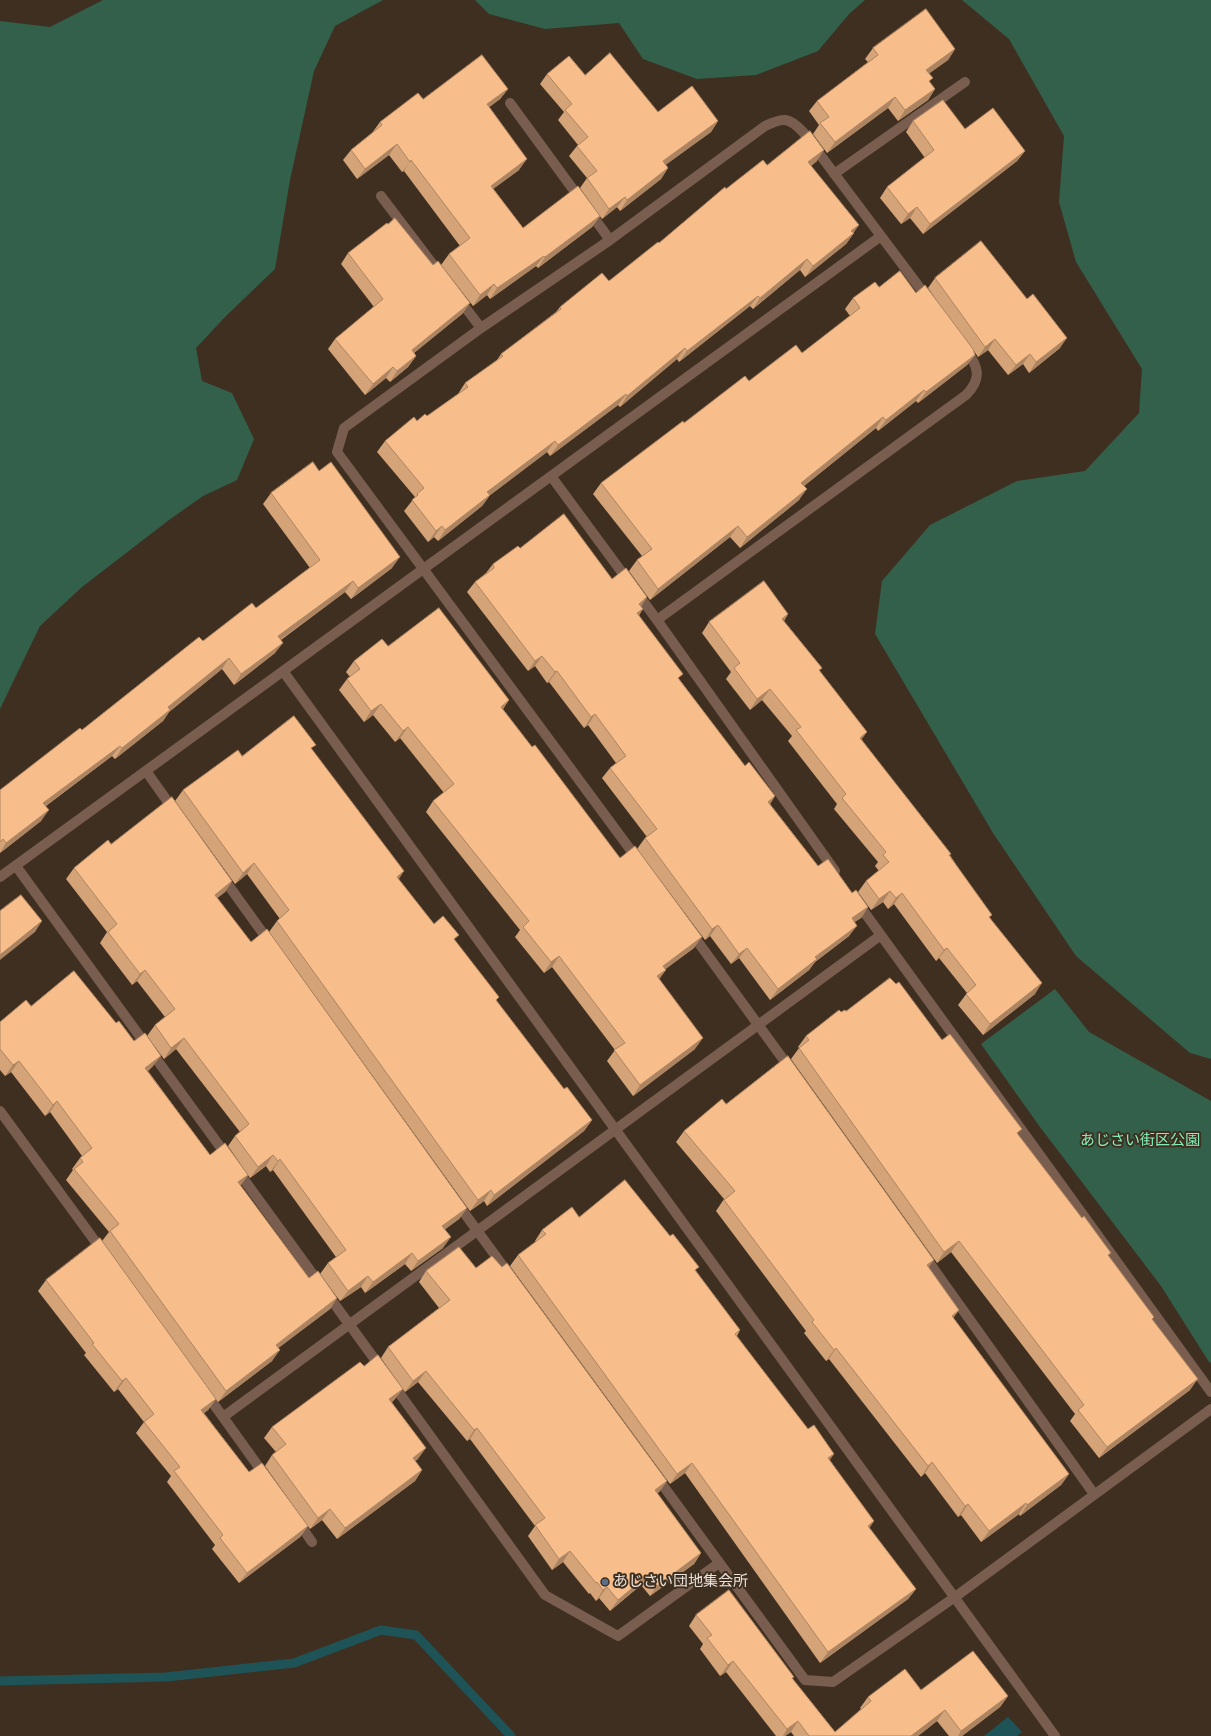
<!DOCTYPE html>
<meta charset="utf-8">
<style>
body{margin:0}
canvas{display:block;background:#3e2f20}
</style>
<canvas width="1211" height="1736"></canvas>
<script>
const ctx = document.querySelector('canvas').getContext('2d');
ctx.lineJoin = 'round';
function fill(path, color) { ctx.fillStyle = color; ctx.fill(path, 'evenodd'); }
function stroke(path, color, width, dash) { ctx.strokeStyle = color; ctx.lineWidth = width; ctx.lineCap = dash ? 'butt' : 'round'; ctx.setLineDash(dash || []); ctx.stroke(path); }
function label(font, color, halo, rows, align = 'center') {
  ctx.font = font + ' "Titillium Web","Noto Sans JP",sans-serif'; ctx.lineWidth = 4; ctx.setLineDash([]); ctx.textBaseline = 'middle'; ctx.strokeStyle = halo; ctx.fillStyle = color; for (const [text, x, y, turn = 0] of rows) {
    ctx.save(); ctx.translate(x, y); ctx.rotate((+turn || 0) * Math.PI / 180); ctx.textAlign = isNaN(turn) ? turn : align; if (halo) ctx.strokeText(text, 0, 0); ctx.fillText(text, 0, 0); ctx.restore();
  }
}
fill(new Path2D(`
 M103,0H383L335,26L314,71L290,180L275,269L226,316L196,348L202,381L232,393L254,439L237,480L203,496L169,520L82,587L40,626L0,709V21L50,27Z
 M475,0H865L849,14L818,51L756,75L697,79L643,59L619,23L545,29L489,14Z
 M962,0H1211V1059L1190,1053L1076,956L993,833L875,634L882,581L930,525L1017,481L1085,471L1139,413L1142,369L1076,262L1059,202L1064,136L1009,39Z
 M1055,989L1089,1032L1211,1101V1363L1209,1362L1161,1286L1040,1127L981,1044Z`), '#33604a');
fill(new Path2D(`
 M1008,1717L1022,1732L1017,1736H984Z`), '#1e5458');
stroke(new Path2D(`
 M0,1681L166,1677L294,1663L381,1630L416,1635L511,1736`), '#1e5458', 9);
stroke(new Path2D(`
 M510,103L610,240
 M834,174L965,82
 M381,196L441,275
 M458,298L481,328
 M551,476L657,620L835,871
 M657,620L966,395C983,378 978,366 965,348
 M283,671L1055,1736
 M146,771L175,812
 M638,860L337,452L344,428L481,328L610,240L765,126C783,117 789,117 803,132L929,300
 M16,866L381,1368
 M221,875L270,943
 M0,877L881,236
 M857,902L1211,1392
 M690,931L791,1070
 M0,1111L103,1252
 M457,1203L511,1277
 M923,1254L1094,1494
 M392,1383L545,1595L618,1636L719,1563
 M205,1392L266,1477
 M223,1417L881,935
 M656,1476L805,1680L833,1682L955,1597L1211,1409
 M296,1519L312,1542`), '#795e4f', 10);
fill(new Path2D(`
 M873,48L955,49L948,60L929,73L930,83L935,89L928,100L898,121L888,108L827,153L813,134L819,125L809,111L817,101L868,62L865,59Z
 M547,74L585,75L658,112L718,121L711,132L665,165L668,168L661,179L620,211L617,207L602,219L580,188L587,178L569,156L577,146L578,145L558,120L564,112L540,84Z
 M508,89L500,99L489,107L519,170L493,189L523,228L600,216L592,227L538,268L536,266L490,299L487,295L473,306L441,265L449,254L460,246L404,171L402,172L389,155L357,179L343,160L351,150L373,133H372L380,122L423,99Z
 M913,121L965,129L1025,151L1017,161L923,234L910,218L901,224L880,198L887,187L925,158L906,132Z
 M817,161L811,166L854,233L846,244L805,277L800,270L753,309L750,306L679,362L677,359L620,407L618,405L550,456L547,452L490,495L482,506L438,541L434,537L428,542L404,511L415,497L377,452L385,441L417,421L427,416L458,394L465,383L497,360L501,354L556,312L560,307L609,281L659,243L726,189L767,165Z
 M348,253L433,265L470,303L462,314L414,353L416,356L408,367L390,382L386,378L365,395L328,349L335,339L374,307L341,264Z
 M935,278L1060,348L1029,373L1023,364L1008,375L988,350L978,357L974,351L975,355L967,365L918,403L916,401L878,431L876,428L804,486L799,500L740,548L730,537L650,600L629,571L637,560L642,556L593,494L601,483L684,423L749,381L802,353L850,316L845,309L853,298L879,287L916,293L946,314L928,288Z
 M319,471L392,568L351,599L345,592L281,640L275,653L234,685L222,669L169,712L163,721L115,759L112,756L46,806L41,821L0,853V790L82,730L203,641L256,608L310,568L263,504L271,493Z
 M520,548L612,579L647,597L641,606L643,609L639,615L679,679L745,766L775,796L770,804L818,866L852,893L868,907L861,918L854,922L849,936L815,962L809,970L770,1000L739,958L731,964L710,936L705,940L637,849L645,838L647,837L602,778L610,768L616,763L588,725L584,728L549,682L547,683L535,666L528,671L467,592L475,582L486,573L493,564Z
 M788,614L784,621L822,668L819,671L862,740L950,855L990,918L1035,994L983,1035L958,1005L967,993L939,958L936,961L894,904L888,909L883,902L871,910L858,892L866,881L879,871L875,866L878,862L834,809L837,804L788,741L792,736L762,700L750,710L726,679L731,672L702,633L709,622Z
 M388,646L509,700L503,709L532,747L620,858L694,948L665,969L659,979L695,1049L633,1096L607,1061L615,1050L552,967L544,973L515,937L520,930L426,812L433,801L444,793L400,738L395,742L373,715L364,722L339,690L347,679L350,677L346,672L354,661Z
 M312,750L398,879L434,924L455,941L496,1001L564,1089L592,1120L584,1131L487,1206L484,1201L470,1211L269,932L277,921L280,919L247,874L235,884L175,801L183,790L242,756Z
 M111,844L232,881L225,892L217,898L251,942L467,1208L459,1219L445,1229L443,1248L411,1271L405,1264L365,1293L361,1287L340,1301L320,1274L328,1263L336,1257L273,1170L270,1172L266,1166L250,1178L228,1146L235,1136L240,1132L176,1049L164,1059L147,1036L155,1025L165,1017L137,981L132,985L100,943L107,932L66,879L74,868Z
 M31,1006L116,1023L153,1066L148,1071L210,1155L248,1175L240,1186L309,1278L337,1298L330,1309L278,1348L272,1361L218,1402L102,1241L109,1232L66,1180L73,1170L72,1169L80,1158L82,1156L50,1112L45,1116L11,1072L5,1076L0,1070V1022Z
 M846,1011L942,1040L1018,1134L1154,1317L1152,1320L1190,1390L1099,1458L1070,1421L1075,1414L951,1252L937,1263L791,1059L799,1048L798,1047L806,1036L841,1012Z
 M726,1104L928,1268L959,1310L953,1318L1069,1474L1061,1485L1020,1516L1019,1514L981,1542L961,1515L958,1517L925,1473L921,1477L829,1359L826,1361L804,1333L806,1331L716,1211L724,1199L676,1142L684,1131Z
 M579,1217L696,1271L740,1330L737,1336L830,1460L869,1528L916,1589L908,1599L820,1663L685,1473L670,1484L510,1266L518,1255L536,1242L535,1241L542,1230Z
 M476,1268L667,1481L659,1492L657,1494L701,1553L694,1564L650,1596L641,1585L610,1611L599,1598L596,1601L590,1593L589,1594L563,1562L552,1570L528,1536L535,1526L470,1439L467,1441L418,1382L405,1392L381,1358L388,1347L439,1308L419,1282L426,1271Z
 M46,1280L216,1399L208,1410L204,1413L249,1472L308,1526L300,1537L239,1583L212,1549L215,1545L167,1482L171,1476L136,1433L144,1422L118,1389L114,1392L84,1355L86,1353L38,1291Z
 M364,1366L395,1399L392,1402L418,1459L415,1461L422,1470L415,1481L337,1539L322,1520L310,1529L265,1466L272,1455L276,1452L264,1438L272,1427Z
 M696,1615L792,1679L835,1732L861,1709L860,1708L868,1697L921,1690L1008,1696L1000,1707L962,1736H949L937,1721L918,1736H794L791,1732L785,1736H776L726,1672L720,1676L700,1649L703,1644L689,1626Z`), '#d4a377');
fill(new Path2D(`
 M955,49L948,60L919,81L926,70Z
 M508,89L500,99L479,115L487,104Z
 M935,89L928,100L898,121L905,110Z
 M895,97L888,108L827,153L835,142Z
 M718,121L711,132L656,172L663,161Z
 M397,144L389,155L357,179L365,169Z
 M824,150L817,161L801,173L808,162Z
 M1025,151L1017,161L923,234L930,224Z
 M527,159L519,170L483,196L491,186Z
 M411,160L404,171L402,172L410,162Z
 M668,168L661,179L620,211L627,200Z
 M625,197L617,207L602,219L609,209Z
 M917,207L910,218L901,224L908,214Z
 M600,216L592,227L538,268L545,257Z
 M859,225L846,244L805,277L813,266L851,231Z
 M544,256L536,266L490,299L497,288Z
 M807,259L800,270L753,309L760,298Z
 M494,284L487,295L473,306L480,295Z
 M758,296L750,306L679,362L687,351Z
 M470,303L462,314L404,361L412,350Z
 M1067,338L1060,348L1029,373L1036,362Z
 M995,339L988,350L978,357L985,347Z
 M685,348L677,359L620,407L627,396Z
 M1030,354L1023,364L1008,375L1016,365Z
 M975,355L967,365L918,403L926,392Z
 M416,356L408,367L390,382L397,371Z
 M393,367L386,378L365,395L373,384Z
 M924,390L916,401L878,431L886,420Z
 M626,394L618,405L550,456L558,445Z
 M883,417L876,428L794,494L801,483Z
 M555,441L547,452L480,503L487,492Z
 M807,489L799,500L740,548L747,537Z
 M490,495L482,506L438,541L445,530Z
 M442,526L434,537L428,542L436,531Z
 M738,526L730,537L650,600L658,589Z
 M400,557L392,568L351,599L358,588Z
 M353,581L345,592L270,647L278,636Z
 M647,597L640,608L639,604Z
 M643,609L636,620L637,613Z
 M788,614L781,625L782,619Z
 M283,643L275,653L234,685L241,674Z
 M542,656L535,666L528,671L535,661Z
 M229,658L222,669L169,712L163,721L115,759L122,748L168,707Z
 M557,671L549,682L547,683L555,672Z
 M770,689L762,700L750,710L757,699Z
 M509,700L501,711V707Z
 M381,704L373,715L364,722L371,711Z
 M595,714L588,725L584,728L591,717Z
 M408,727L400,738L395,742L403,731Z
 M867,732L859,743L860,738Z
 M120,746L112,756L36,813L43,803Z
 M775,796L768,807V802Z
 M49,810L41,821L0,853L6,843Z
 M254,863L247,874L235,884L243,873Z
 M404,871L397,882V877Z
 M232,881L225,892L207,906L215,895Z
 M890,891L883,902L871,910L879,899Z
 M902,893L894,904L888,909L896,898Z
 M868,907L861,918L844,929L852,918Z
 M42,921L35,932L0,960V955Z
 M718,925L710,936L705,940L712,929Z
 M857,926L849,936L815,962L809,970L770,1000L778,989L815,957Z
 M702,937L694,948L655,977L663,966Z
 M747,948L739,958L731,964L739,954Z
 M947,948L939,958L936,961L944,950Z
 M559,956L552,967L544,973L551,962Z
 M145,970L137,981L132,985L140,974Z
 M666,970L658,981L657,976Z
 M1042,983L1035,994L983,1035L990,1024Z
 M184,1038L176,1049L164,1059L171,1048Z
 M703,1038L695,1049L633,1096L640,1085Z
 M161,1056L153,1066L138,1079L145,1068Z
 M19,1061L11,1072L5,1076L13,1065Z
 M57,1101L50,1112L45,1116L53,1105Z
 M592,1120L584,1131L487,1206L494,1195Z
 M273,1155L266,1166L250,1178L258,1167Z
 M280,1159L273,1170L270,1172L278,1161Z
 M248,1175L240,1186L238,1182Z
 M491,1190L484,1201L470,1211L478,1200Z
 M467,1208L459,1219L435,1237L442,1226Z
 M451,1237L443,1248L411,1271L418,1261Z
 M959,1241L951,1252L937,1263L944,1252Z
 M412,1253L405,1264L365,1293L373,1282Z
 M934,1260L926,1271L927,1265Z
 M368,1276L361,1287L340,1301L348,1291Z
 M337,1298L330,1309L268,1356L276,1345Z
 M959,1310L951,1321L952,1316Z
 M836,1348L829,1359L826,1361L834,1350Z
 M280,1350L272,1361L218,1402L226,1391Z
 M426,1371L418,1382L405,1392L413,1381Z
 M126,1378L118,1389L114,1392L122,1381Z
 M1198,1379L1190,1390L1099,1458L1107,1447Z
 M403,1389L395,1399L381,1410L389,1399Z
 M216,1399L208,1410L194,1421L201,1410Z
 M477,1428L470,1439L467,1441L474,1430Z
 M426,1448L418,1459L405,1469L413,1458Z
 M834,1454L827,1464L828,1458Z
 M932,1462L925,1473L921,1477L928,1466Z
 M692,1463L685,1473L670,1484L677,1474Z
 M422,1470L415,1481L337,1539L345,1528Z
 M1069,1474L1061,1485L1020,1516L1027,1505Z
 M667,1481L659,1492L647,1501L655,1490Z
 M1026,1503L1019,1514L981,1542L989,1531Z
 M968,1504L961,1515L958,1517L965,1506Z
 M330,1509L322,1520L310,1529L318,1518Z
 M874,1521L867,1532L868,1526Z
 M308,1526L300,1537L239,1583L247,1573Z
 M570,1551L563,1562L552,1570L559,1559Z
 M701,1553L694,1564L650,1596L657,1586Z
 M649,1574L641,1585L610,1611L618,1600Z
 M607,1587L599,1598L596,1601L603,1590Z
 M916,1589L908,1599L820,1663L828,1652Z
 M733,1661L726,1672L720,1676L728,1665Z
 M1008,1696L1000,1707L962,1736H958L961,1731Z
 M945,1710L937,1721L918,1736H911Z
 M798,1721L791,1732L785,1736H783L787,1729Z`), '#ad8461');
const building = new Path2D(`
 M926,9L955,49L926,70L933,78L929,81L935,89L905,110L895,97L835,142L820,123L829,117L817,101L878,55L873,48Z
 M610,53L658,112L692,86L718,121L663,161L668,168L627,200L625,197L609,209L587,178L597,171L577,146L588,137L565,110L572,104L547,74L569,56L585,75Z
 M482,55L508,89L487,104L527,159L491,186L523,228L578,186L600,216L545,257L544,256L497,288L494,284L480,295L449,254L470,238L411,160L410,162L397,144L365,169L351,150L382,125L380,122L418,93L423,99Z
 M943,100L965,129L993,108L1025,151L930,224L917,207L908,214L887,187L934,150L913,121Z
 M810,131L824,150L808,162L859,225L851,231L854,233L813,266L807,259L760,298L758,296L687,351L685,348L627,396L626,394L558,445L555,441L487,492L490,495L445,530L442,526L436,531L412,500L418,495L417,494L424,488L385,441L414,417L417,421L425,414L427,416L468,387L465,383L503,356L501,354L561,309L560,307L602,273L609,281L658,242L659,243L725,187L726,189L763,160L767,165Z
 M395,218L433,265L438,261L470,303L412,350L416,356L397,371L393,367L373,384L335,339L383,299L348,253L387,223L388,224Z
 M981,241L1027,299L1033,294L1067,338L1036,362L1030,354L1016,365L995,339L985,347L935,278Z
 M900,271L916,293L925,285L973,349L975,355L926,392L924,390L886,420L883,417L801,483L807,489L747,537L738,526L658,589L637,560L652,549L601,483L683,421L684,423L745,376L749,381L796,345L802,353L860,308L853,298L875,282L879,287Z
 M313,462L319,471L331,462L400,557L358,588L353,581L278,636L283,643L241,674L229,658L168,707L170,710L122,748L120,746L43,803L49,810L6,843L3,839L0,842V790L80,728L82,730L199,637L203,641L252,603L256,608L320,560L271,493Z
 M564,514L612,579L626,568L647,597L639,604L643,609L637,613L683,674L678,678L745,766L749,762L775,796L768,802L818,866L828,859L852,893L856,890L868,907L852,918L857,926L815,957L817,959L778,989L747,948L739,954L718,925L712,929L645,838L657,829L610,768L626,756L595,714L591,717L557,671L555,672L542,656L535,661L475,582L494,568L493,564L518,546L520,548Z
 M764,581L788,614L782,619L822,668L819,670L867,732L860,738L951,854L949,855L992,915L989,917L1042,983L990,1024L966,994L976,985L947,948L944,950L902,893L896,898L890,891L879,899L866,881L889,862L883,855L886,852L842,798L846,794L796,730L801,727L770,689L757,699L734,668L740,663L709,622Z
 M439,608L509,700L501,707L532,747L535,745L620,858L635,846L702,937L663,966L666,970L657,976L703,1038L640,1085L614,1050L625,1043L559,956L551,962L523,927L529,921L433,801L454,784L408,727L403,731L381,704L371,711L347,679L360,669L354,661L382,639L388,646Z
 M294,716L316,745L311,748L404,871L397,877L434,924L443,916L459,935L454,939L499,997L496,1000L564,1089L567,1087L592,1120L494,1195L491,1190L478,1200L277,921L289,910L254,863L243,873L183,790L238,750L242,756Z
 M172,797L232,881L215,895L251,942L267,929L467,1208L442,1226L451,1237L418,1261L412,1253L373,1282L368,1276L348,1291L328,1263L346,1250L280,1159L278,1161L273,1155L258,1167L235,1136L249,1124L184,1038L171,1048L155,1025L175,1009L145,970L140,974L108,932L117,924L74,868L108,840L111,844Z
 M21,895L42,921L0,955V911Z
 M74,971L116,1023L119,1021L134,1041L145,1033L161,1056L145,1068L210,1155L225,1143L248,1175L238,1182L309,1278L318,1271L337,1298L276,1345L280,1350L226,1391L110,1231L119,1224L74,1169L83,1162L80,1158L92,1148L57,1101L53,1105L19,1061L13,1065L0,1049V1022L26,1000L31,1006Z
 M890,978L896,984L899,982L942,1040L950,1034L1022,1129L1017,1133L1082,1218L1084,1216L1111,1253L1108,1255L1154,1317L1152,1319L1198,1379L1107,1447L1078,1410L1084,1405L959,1241L944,1252L799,1048L809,1040L806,1036L839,1010L841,1012L845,1010L846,1011Z
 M788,1056L934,1260L927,1265L959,1310L952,1316L1069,1474L1027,1505L1026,1503L989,1531L968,1504L965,1506L932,1462L928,1466L836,1348L834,1350L812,1322L814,1320L724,1200L735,1191L684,1131L722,1099L726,1104Z
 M625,1180L670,1236L673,1234L699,1267L695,1270L740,1330L735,1334L808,1429L814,1425L834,1454L828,1458L874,1521L868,1526L916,1589L828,1652L692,1463L677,1474L518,1255L546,1234L542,1230L572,1207L579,1217Z
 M100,1238L216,1399L201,1410L249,1472L262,1463L308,1526L247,1573L220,1538L223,1535L174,1471L180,1467L144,1422L154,1414L126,1378L122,1381L92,1344L94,1343L46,1280Z
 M459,1247L476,1268L492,1256L502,1267L507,1263L667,1481L655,1490L701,1553L657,1586L649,1574L618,1600L607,1587L603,1590L597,1582L596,1583L570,1551L559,1559L535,1525L545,1518L477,1428L474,1430L426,1371L413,1381L388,1347L450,1300L426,1271Z
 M378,1355L403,1389L389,1399L426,1448L413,1458L422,1470L345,1528L330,1509L318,1518L272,1455L286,1444L272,1427L360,1362L364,1366Z
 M729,1590L794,1677L792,1678L835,1732L871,1701L868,1697L905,1669L921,1690L973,1651L1008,1696L961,1731L945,1710L911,1736H809L798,1721L787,1729L733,1661L728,1665L707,1638L712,1635L696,1615Z`);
fill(building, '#f7bd8a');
stroke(building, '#ad8461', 1);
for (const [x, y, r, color] of [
 [605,1582,4,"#5c6f8a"]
]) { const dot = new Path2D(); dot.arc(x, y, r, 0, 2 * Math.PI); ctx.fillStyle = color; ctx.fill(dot); stroke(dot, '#3e2f20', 1.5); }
label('15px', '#84eeba', '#3e2f20', [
 ["あじさい街区公園",1140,1141]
]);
label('15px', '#ebe1d8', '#3e2f20', [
 ["あじさい団地集会所",613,1582]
], 'left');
</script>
